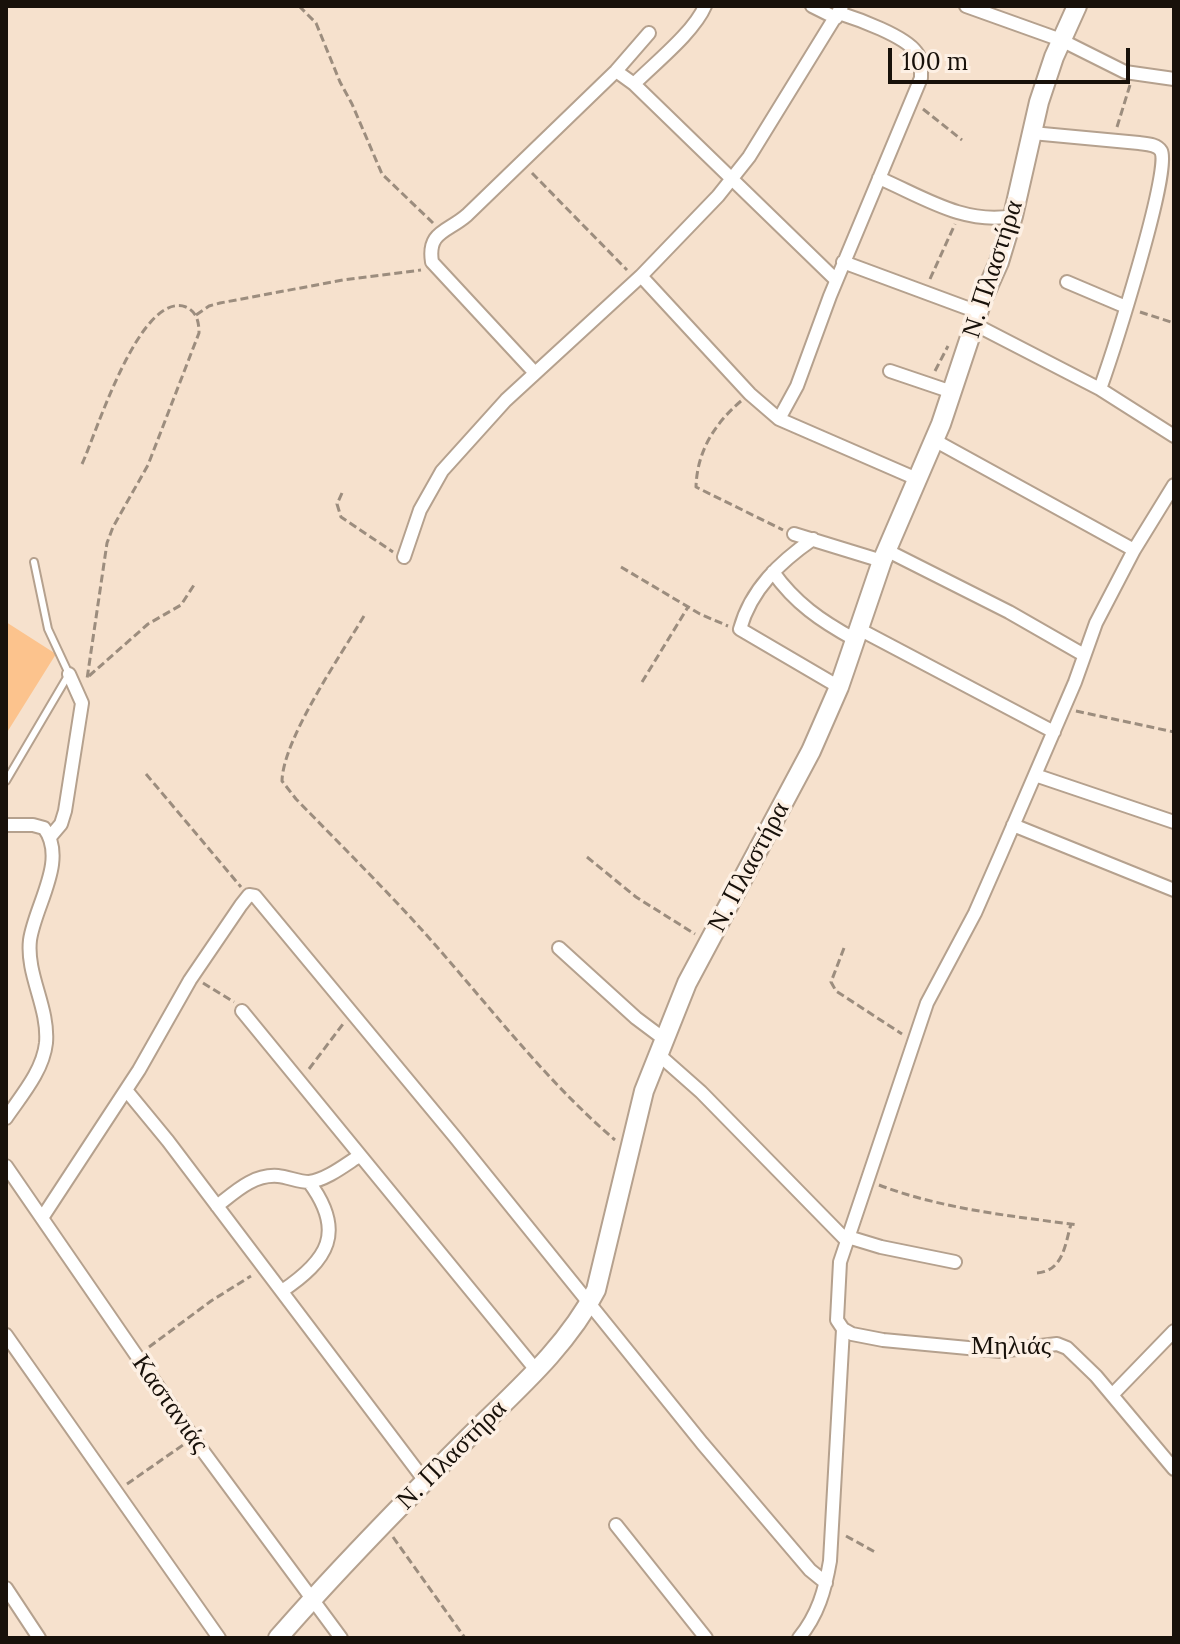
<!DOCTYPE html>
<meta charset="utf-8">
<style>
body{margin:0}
#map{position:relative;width:1180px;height:1644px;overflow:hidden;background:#f6e1cd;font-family:Lora,serif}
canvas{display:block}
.frame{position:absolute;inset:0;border:8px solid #18110a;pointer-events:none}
.scale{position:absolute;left:888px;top:48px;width:242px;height:36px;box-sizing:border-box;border:4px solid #18110a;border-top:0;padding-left:10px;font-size:24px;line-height:28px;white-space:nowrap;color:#18110a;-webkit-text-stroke:6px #fdf0e4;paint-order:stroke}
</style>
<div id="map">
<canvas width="1180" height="1644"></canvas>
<div class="frame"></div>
<div class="scale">100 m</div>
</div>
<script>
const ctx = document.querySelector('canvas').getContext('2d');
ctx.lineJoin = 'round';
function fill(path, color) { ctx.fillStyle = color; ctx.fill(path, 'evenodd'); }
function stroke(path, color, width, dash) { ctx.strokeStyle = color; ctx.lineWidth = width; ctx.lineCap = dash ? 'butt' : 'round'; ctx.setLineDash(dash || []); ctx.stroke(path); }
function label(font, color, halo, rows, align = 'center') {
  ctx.font = font + ' Lora,serif'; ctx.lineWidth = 7; ctx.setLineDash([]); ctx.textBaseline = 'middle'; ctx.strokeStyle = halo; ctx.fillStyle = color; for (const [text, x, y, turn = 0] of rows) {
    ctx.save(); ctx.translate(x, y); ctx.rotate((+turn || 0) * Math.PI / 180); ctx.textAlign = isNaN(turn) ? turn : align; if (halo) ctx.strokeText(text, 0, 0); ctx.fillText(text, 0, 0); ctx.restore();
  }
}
fill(new Path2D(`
 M6,622L56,654L6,734Z`), '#fcc38d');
const lane = new Path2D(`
 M6,781L69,674L48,629L34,562`);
const street = new Path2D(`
 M812,6L836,18
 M966,6L1061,40L1125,72L1174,79
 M616,71L634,84L836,280
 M634,84C655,63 694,32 705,6
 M1032,133L1139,143C1146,144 1157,144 1161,151C1172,170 1111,358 1100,389
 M879,178C923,197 964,225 1013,216
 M843,262L978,312
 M641,276L750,394L779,419L917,479
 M1067,282L1126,307
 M974,324L1100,389L1174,436
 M890,371L952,392
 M535,373L432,262C427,231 448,232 467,215L616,71L649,33
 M779,419L797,386L830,296L921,78C921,69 922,59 916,52C905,36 858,19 839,13
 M934,440L1134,550
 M794,534L882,561
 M813,539C780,562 751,589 740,629L839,687
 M886,550L1009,612L1084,655
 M404,557L420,510L442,471L506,400L641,276L718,196L749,157L842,6
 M773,572C795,603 821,621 854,639
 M857,628L1054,732
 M1035,775L1174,822
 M6,825H33L44,828C68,860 35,905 30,940C26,975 49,1007 46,1043C43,1071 21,1096 6,1118
 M1013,825L1174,890
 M50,837L61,824L65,811L82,703L69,674
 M559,948L636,1018L664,1039
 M242,1011L536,1370
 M658,1054L701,1092L847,1241
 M126,1090L168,1141L425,1481
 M6,1166L194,1439L341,1638
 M217,1206C235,1192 253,1174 278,1176C288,1177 299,1182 309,1182C326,1180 345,1165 359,1156
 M42,1218L139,1070L190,980L241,905L249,895L255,896L455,1137L702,1443L810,1570L826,1583
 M848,1237L881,1247L955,1262
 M282,1291C328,1260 346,1232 309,1182
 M843,1329L852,1334L883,1340L1000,1351L1057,1344L1067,1348L1096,1376L1174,1469
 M6,1335L219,1638
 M1112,1395L1174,1331
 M616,1525L706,1638
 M6,1588L39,1638
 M799,1638C818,1615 825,1590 830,1561L843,1329L837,1320L840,1262L927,1003L975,913L1000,856L1075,682L1096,623L1134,550L1174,485`);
const secondary = new Path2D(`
 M278,1638C337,1570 401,1505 464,1442C511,1395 566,1349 596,1290L644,1091L687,983L811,751L839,687L882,561L941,424L983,298L999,262L1013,216L1039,102L1054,57L1077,6`);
stroke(lane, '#b5a18e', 10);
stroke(street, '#b5a18e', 16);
stroke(secondary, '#b5a18e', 22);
stroke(new Path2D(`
 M299,6L316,23L340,82L352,104L382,174L433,223
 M923,109L962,140
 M1117,127L1130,85
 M532,173L627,270
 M930,279L955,224
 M1140,312L1174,323
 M196,315L209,306L220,303L343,280L421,270
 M935,371L948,346
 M741,401C714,424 697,452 696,487L783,530
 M82,464C96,434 140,290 186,307C197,312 199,322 199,333L148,465L113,527L107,543L87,679
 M342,493L337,504L341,517L393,552
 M621,567L700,614L728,626
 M364,616C341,655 283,739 282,781L296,799C335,839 374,878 412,919C479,992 539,1075 615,1140
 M89,676L148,624L181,605L194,585
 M642,682L688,607
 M1076,711L1174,732
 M146,774L241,887
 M587,857L636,897L695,934
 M844,948L831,982L836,991L902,1034
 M203,983L234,1002
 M309,1069L343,1024
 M879,1185C942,1209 1011,1216 1078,1225
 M1037,1273C1063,1271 1065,1245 1071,1224
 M149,1347L211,1301L251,1276
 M127,1484L183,1445
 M846,1536L875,1552
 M393,1537L465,1638`), '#9c8d7e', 3, [8, 4]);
stroke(lane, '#fff', 6);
stroke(street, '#fff', 12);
stroke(secondary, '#fff', 18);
label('26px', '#18110a', '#fdf0e4', [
 ["Ν. Πλαστήρα",993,269,-72],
 ["Ν. Πλαστήρα",749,867,-62],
 ["Μηλιάς",1011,1347],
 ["Καστανιάς",170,1404,55],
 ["Ν. Πλαστήρα",452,1455,-45]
]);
</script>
